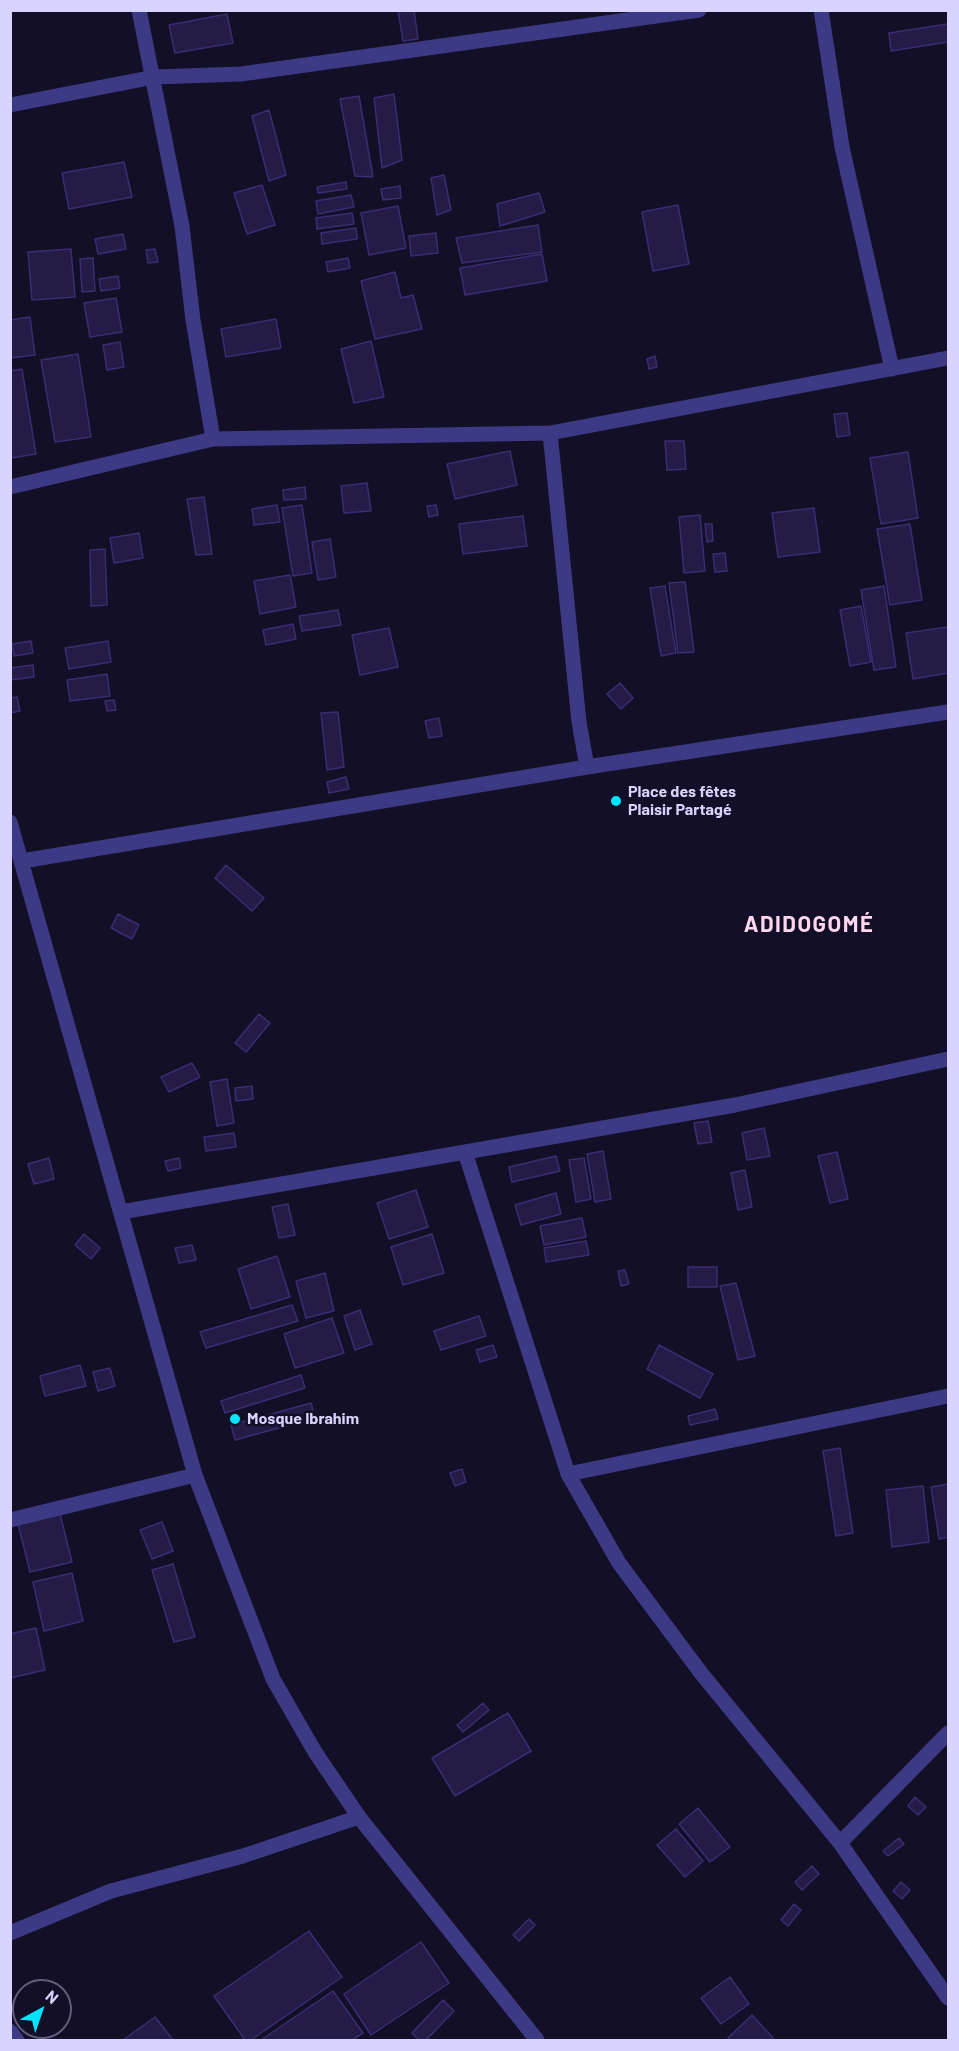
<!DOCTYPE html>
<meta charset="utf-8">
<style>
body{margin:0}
#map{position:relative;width:959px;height:2051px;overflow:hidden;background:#130f26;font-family:Barlow,sans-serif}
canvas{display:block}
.frame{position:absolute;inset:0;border:12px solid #d9d4ff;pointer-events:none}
.north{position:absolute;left:12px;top:1979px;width:60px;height:60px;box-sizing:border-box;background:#130f26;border:2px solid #625e7d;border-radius:50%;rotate:40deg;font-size:16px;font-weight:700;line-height:24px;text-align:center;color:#d9d4ff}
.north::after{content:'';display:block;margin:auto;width:21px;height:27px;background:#00e5ff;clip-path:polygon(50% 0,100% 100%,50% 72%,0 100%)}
</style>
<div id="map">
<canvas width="959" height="2051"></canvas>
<div class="frame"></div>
<div class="north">N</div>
</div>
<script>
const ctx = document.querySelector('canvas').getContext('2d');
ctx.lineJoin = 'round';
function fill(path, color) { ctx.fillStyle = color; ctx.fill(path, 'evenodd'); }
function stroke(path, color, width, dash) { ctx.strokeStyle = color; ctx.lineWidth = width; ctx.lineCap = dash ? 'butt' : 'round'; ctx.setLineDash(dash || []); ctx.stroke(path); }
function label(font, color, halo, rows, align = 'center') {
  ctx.font = font + ' Barlow,sans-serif'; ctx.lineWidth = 5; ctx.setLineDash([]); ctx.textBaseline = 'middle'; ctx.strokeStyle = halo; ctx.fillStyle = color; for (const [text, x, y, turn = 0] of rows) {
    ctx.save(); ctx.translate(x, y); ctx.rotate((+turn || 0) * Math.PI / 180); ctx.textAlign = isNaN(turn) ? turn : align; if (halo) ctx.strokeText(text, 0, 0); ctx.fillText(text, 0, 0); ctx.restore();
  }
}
const building = new Path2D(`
 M398,10H414L418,39L403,41Z
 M227,14L233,43L175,53L169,25Z
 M948,24V42L891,51L889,33Z
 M394,94L402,160L382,168L374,98Z
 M359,96L373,177L355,176L340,99Z
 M269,110L286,175L269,181L252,116Z
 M124,162L132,197L69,209L62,173Z
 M444,175L451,210L437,215L431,178Z
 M346,182L347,189L318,193L317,187Z
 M262,185L275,225L247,234L234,193Z
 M400,186L401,198L383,200L381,189Z
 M539,193L545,212L500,226L497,204Z
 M351,195L354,207L318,214L316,201Z
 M678,205L689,264L653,271L642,212Z
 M398,206L406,248L369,255L361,213Z
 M352,213L354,224L317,229L316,218Z
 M538,225L542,252L462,263L456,238Z
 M356,228L357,239L322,244L321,233Z
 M436,233L438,253L411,256L409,236Z
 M123,234L126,249L98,254L95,239Z
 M71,249L75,297L32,300L28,252Z
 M155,249L158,262L148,263L146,250Z
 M542,254L547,281L465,295L460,268Z
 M93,258L95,291L82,292L80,259Z
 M348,258L350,268L328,272L326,262Z
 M395,272L401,298L413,295L422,329L375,339L361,281Z
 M118,276L120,288L101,291L99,279Z
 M116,298L122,332L90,337L84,303Z
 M30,317L35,355L10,358V320Z
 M276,319L281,348L226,357L221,329Z
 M371,341L384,397L354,403L341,349Z
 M120,342L124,367L107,370L103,345Z
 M78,354L91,437L55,442L41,360Z
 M655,356L657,367L649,369L647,359Z
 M22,369L36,454L11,458L10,371Z
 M847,413L850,435L837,437L834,414Z
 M665,441H684L686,469L667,470Z
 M510,451L517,485L455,499L447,464Z
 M908,452L918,518L881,524L870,458Z
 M367,483L371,511L344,513L341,486Z
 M305,487L306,499L284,500L283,490Z
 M204,497L212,554L196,555L187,499Z
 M277,505L280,522L254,525L252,509Z
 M302,505L312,573L293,576L282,508Z
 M436,505L438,515L429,517L427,506Z
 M814,508L820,552L778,557L772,513Z
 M700,515L705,571L684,573L679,517Z
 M523,516L527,546L463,554L459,524Z
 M705,524H712L713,541L707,542Z
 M910,524L922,600L890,605L877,529Z
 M139,533L143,558L114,563L110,538Z
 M330,539L336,577L318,580L312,542Z
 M105,549L107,605L91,606L90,550Z
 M725,553L727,571L715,572L713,554Z
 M290,575L296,607L260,614L254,581Z
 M685,582L694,652L678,653L669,583Z
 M665,586L676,653L661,656L650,588Z
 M884,586L896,667L874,670L861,590Z
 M861,606L871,662L850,666L840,610Z
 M338,610L341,625L302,631L299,616Z
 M293,624L296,639L266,645L263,630Z
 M948,627V673L913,679L906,633Z
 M389,628L398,667L360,675L352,635Z
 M31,641L33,653L14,656L12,644Z
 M108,641L111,662L69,669L65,648Z
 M33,665L34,677L10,680V668Z
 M107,674L110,696L70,701L67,680Z
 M620,683L633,698L621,709L607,694Z
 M17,697L20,711L10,713V698Z
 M114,700L116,710L107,711L105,701Z
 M338,712L344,767L327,770L321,713Z
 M439,718L442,736L429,738L425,721Z
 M346,777L349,789L329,793L327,782Z
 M226,865L264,898L252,911L215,878Z
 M118,914L139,925L132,939L111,928Z
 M259,1014L270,1023L246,1052L235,1043Z
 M192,1063L200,1077L169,1092L161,1077Z
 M227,1079L234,1123L217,1126L210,1082Z
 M252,1086L253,1099L236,1101L235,1088Z
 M708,1121L712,1142L698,1144L694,1123Z
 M764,1128L770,1156L747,1160L742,1133Z
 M234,1133L236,1147L206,1151L204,1137Z
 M603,1151L611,1199L595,1202L587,1154Z
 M837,1152L848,1199L830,1203L818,1156Z
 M556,1156L560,1171L512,1182L509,1167Z
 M49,1158L54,1179L34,1184L28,1164Z
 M179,1158L181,1168L168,1171L165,1161Z
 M584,1158L591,1199L576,1202L569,1160Z
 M745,1170L752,1207L738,1210L731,1173Z
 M416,1190L428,1227L389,1239L377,1203Z
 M556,1193L561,1214L521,1225L515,1205Z
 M288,1204L295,1235L279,1238L272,1207Z
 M582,1218L586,1237L544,1245L540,1226Z
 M84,1234L100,1248L91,1259L75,1245Z
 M432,1234L444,1273L403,1285L391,1247Z
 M586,1241L589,1255L546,1262L544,1248Z
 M192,1245L196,1260L179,1263L175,1248Z
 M277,1256L290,1297L251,1309L238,1269Z
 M688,1267H717V1287H688Z
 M625,1270L629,1284L621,1286L618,1271Z
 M325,1273L334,1311L306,1318L296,1281Z
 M736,1283L755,1356L738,1360L720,1286Z
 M292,1305L298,1321L206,1348L200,1332Z
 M360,1310L372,1344L355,1350L344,1316Z
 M479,1316L486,1336L441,1350L434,1331Z
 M332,1318L344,1353L295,1368L284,1334Z
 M493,1345L497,1357L480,1362L476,1350Z
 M659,1345L713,1374L700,1398L647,1369Z
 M80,1365L86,1386L45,1396L40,1376Z
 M110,1368L115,1386L98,1391L93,1372Z
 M301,1375L305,1388L225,1413L221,1401Z
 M311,1403L315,1418L235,1440L231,1425Z
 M715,1409L718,1419L690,1425L688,1416Z
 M840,1448L853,1533L836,1536L823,1451Z
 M462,1469L466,1482L455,1486L450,1473Z
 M948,1484V1537L939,1539L931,1487Z
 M923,1486L929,1542L892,1547L886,1490Z
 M60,1514L72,1562L30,1572L18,1524Z
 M162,1522L173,1551L152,1559L140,1530Z
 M173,1564L195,1637L174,1642L152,1570Z
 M72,1573L83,1621L44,1631L33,1582Z
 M36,1628L45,1670L10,1678V1634Z
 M483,1703L489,1710L463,1732L457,1725Z
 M508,1713L531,1751L455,1796L432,1758Z
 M915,1797L926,1807L918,1815L908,1806Z
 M698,1808L730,1847L710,1862L679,1824Z
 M676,1829L703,1861L685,1877L657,1845Z
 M899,1838L904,1844L888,1856L883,1851Z
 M812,1866L819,1874L802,1890L795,1882Z
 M901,1882L910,1890L902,1899L893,1891Z
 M794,1904L801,1910L788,1926L781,1920Z
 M529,1919L535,1925L519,1941L513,1935Z
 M309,1931L342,1977L251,2040H245L214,1996Z
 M421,1942L449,1983L371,2035L344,1994Z
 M730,1977L749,2004L721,2024L701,1998Z
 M333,1991L363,2033L352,2040H261Z
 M443,2000L454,2011L426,2040H419L412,2033Z
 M752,2015L773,2038L771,2040H730L728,2038Z
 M155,2017L173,2040H123Z`);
fill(building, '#241b47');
stroke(building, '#3b2d73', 1.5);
stroke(new Path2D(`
 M139,10L182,226L193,320L213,439
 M821,10L842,147L892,369
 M10,105L154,77L241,74L699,10
 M550,433L579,722L587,767
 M10,487L213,439L550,433L948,358
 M10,822L195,1475L273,1679L315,1752L359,1817L537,2040
 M22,861L587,767L948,712
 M465,1152L568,1474L619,1563L701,1673L840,1843L948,1998
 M121,1212L735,1105L948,1059
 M568,1474L948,1396
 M10,1520L195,1475
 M840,1843L948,1733
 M10,1933L111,1891L243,1856L359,1817
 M10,2031L17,2040`), '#3d3a85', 15);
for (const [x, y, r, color] of [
 [616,801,6,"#00e5ff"],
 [235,1419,6,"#00e5ff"]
]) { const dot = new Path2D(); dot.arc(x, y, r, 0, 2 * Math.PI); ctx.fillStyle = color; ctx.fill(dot); stroke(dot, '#130f26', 2); }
label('bold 16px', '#d9d4ff', '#130f26', [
 ["Place des fêtes",628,792],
 ["Plaisir Partagé",628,810],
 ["Mosque Ibrahim",247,1419]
], 'left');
ctx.letterSpacing = '1.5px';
label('bold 22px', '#ffd6f0', '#130f26', [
 ["ADIDOGOMÉ",809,925]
]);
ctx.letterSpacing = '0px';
</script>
